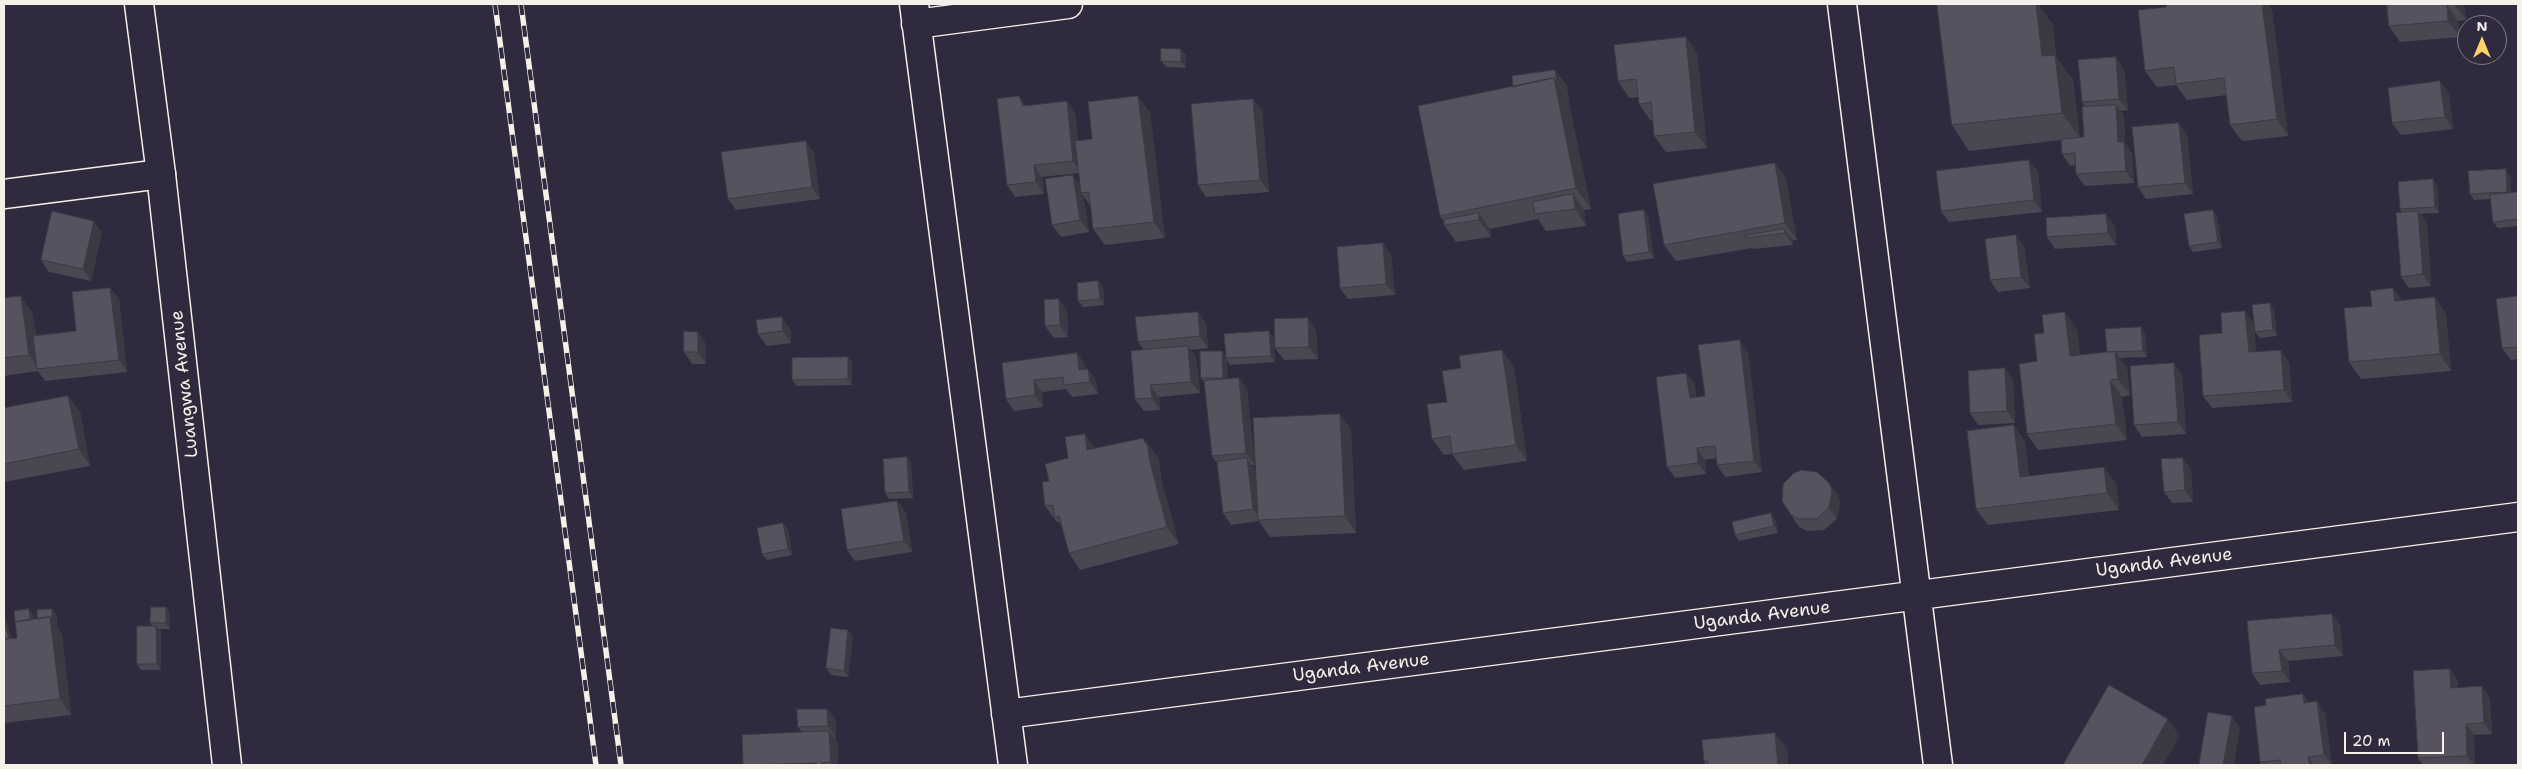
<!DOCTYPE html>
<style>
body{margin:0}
#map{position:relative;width:2522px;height:769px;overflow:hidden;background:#2f2a3d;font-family:"Shantell Sans",sans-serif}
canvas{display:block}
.frame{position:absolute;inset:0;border:5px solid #f4f1e8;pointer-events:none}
.north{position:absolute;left:2457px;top:15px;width:50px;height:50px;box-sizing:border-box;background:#2f2a3d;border:1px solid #7e7a81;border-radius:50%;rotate:0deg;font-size:14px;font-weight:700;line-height:20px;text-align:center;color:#f4f1e8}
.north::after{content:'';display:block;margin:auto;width:18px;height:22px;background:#ffd166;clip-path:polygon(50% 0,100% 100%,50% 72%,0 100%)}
.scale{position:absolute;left:2344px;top:732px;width:100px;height:22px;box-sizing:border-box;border:2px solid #f4f1e8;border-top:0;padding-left:6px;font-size:15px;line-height:18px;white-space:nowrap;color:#f4f1e8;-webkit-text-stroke:4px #2f2a3d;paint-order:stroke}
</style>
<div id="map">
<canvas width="2522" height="769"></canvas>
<div class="frame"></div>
<div class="north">N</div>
<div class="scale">20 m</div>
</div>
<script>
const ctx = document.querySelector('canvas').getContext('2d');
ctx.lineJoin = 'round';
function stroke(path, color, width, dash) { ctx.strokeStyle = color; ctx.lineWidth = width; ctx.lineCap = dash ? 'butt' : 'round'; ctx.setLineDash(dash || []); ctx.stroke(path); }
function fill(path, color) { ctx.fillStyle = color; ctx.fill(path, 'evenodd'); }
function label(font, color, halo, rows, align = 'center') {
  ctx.font = font + ' "Shantell Sans",sans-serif'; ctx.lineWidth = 4.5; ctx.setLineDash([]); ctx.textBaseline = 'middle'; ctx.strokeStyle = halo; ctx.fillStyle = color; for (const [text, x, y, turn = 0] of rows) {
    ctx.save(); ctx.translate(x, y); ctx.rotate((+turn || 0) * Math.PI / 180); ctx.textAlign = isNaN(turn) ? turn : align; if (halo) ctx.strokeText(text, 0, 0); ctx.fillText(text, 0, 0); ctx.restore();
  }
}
const street = new Path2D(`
 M914,4L1013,765
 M1842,4L1938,765
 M916,24L1068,4
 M4,194L161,174
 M1006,714L2518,517`);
const secondary = new Path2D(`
 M139,4L161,174L227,765`);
stroke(street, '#f4f1e8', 31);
stroke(secondary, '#f4f1e8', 31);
stroke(street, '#2f2a3d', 28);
stroke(secondary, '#2f2a3d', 28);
const rail = new Path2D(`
 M495,4L596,765
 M521,4L621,765`);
stroke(rail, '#f4f1e8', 5.5);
stroke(rail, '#2f2a3d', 4, [11]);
fill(new Path2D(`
 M1937,4H2038L2053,25L2056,57L2073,80L2080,138L2084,137L2085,107L2082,102L2124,69L2128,110L2120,111L2124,116L2125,143L2132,153L2134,183L2085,186L2076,174V165L2070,166L2062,154L2061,140L1969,151L1952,125Z
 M2387,4H2464L2466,20L2458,21L2460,37L2400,42L2389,26Z
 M2272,10L2288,136L2242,141L2230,125L2227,95L2187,100L2176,85L2157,87L2145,71Z
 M1686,37L1697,53L1707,148L1666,152L1654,136L1653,120H1650L1639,104L1638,97L1629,98L1618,81Z
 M1186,55V68L1166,67L1161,61Z
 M1555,70L1567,86L1569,99H1568L1591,209L1584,210L1586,226L1546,231L1538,219L1490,229L1491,237L1456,242L1444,225V221L1440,216L1513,87Z
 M2449,93L2453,129L2401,135L2392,123Z
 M1019,96L1026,106L1075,113L1078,141L1092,139L1150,112L1165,238L1105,245L1093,229L1091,207L1083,195L1089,232L1061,237L1052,225L1080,185L1079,173L1042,177L1044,194L1015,197L1007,185Z
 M1253,99L1262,110L1269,192L1206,197L1198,185Z
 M2187,135L2193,194L2146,199L2138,187Z
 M806,141L814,153L820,199L736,210L728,199Z
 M2029,160L2038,172L2042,212L1949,222L1941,211Z
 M1775,163L1786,179L1797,240H1793V245L1753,249L1752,248L1676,261L1664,245Z
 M2510,175L2511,193L2518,192V226L2498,228L2493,222L2491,199L2474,200L2470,194Z
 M2437,185L2439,213L2420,214L2427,223L2431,286L2409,288L2401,277L2402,213L2400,209Z
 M1644,210L1648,216L1654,258L1627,262L1623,256Z
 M2213,210L2217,216L2222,248L2193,252L2189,246Z
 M2115,226L2116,245L2055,249L2047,237Z
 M102,232L91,281L49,272L41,260Z
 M1383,243L1391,255L1395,295L1348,299L1340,288Z
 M2024,247L2030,288L1998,292L1990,280Z
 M1098,281L1103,287L1104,305L1083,307L1078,301Z
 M110,288L119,299L127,372L45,381L38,371L4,376V298L32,312L36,335L76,331Z
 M2393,288L2402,300L2435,297L2446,314L2451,371L2361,379L2349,362L2372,306Z
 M2518,296V359L2511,360L2502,348Z
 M2270,303L2274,309L2277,336L2260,338L2255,332Z
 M1067,310L1068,337L1054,338L1045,326Z
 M1198,312L1206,324L1208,348L1191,350L1196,358L1200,393L1159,397L1160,410L1144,411L1135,399L1144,350L1138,342Z
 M1308,318L1316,330L1318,359L1284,360L1275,348Z
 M2254,323L2256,352L2289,362L2292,402L2212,408L2203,396L2222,333Z
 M2141,327L2145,333L2147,357L2120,358L2127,368L2130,395L2122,397L2127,440L2038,450L2027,434L2037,361L2077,329L2080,355L2107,352Z
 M790,329L791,343L767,346L758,334Z
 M1273,337L1275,362L1230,365L1227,360V379L1239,378L1247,389L1255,465H1251L1255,470L1256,479L1340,414L1351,430L1356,533L1270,537L1259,521L1231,525L1223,513L1217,463L1212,456L1205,383L1201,378L1225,355Z
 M706,344V364H692L684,352Z
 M1748,352L1762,472L1725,477L1717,465L1716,458L1705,460L1706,474L1675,478L1667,467L1686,373L1695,385L1696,397L1705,396Z
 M1077,353L1085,365L1086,369H1088L1096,381L1098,394L1072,397L1066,389L1042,392L1043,407L1014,411L1006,399L1002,363Z
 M848,357L852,363V385L797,386L792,380Z
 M1514,367L1527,461L1464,470L1452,454L1444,455L1432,439L1447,402Z
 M2182,374L2186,434L2142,437L2134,425Z
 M2013,380L2015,423L1978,425L1970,413Z
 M68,396L80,412L90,466L4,482V408Z
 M2014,425L2025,442L2029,476L2116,483L2119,510L1988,525L1976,509Z
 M1143,438L1159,459L1161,479L1179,544L1080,570L1069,553L1061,525L1059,522H1057L1045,506L1049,481L1068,458L1095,449Z
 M2183,458L2191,470L2193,502L2172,503L2164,492Z
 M911,463L913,498L889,499L885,493Z
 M1829,483L1837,494L1840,502L1837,519L1824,530L1807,531L1799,527L1791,515Z
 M897,501L906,513L912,552L855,561L847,550Z
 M1771,513L1775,519L1778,533L1739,541L1735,535Z
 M788,529L792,555L767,560L762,554Z
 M29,609L33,615L34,619H37L52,609L57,615V627L62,634L71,715L4,723V618L7,623L11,638H17Z
 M170,613V629H159L161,632V670H141L137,664L152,626L150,623Z
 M2332,614L2340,625L2343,656L2288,661L2290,682L2260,685L2252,673L2247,621Z
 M853,636L848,677L831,675L826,668Z
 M2450,669L2458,681V687L2490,698L2492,734L2474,735L2475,765H2423L2418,758Z
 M2303,694L2308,702L2325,713L2332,765H2262L2260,762L2266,705Z
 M827,709L836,720V738H834L838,743V765H743L802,732L798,727Z
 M1775,733L1787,749L1788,765H1706L1704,761Z`), '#4a4752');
fill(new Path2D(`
 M2036,4H2038L2053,25L2056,57L2073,80L2080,138L2062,113L2042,56Z
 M2262,4H2268L2272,10L2288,136L2277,119Z
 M2447,4L2458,21L2460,37L2448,21Z
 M2454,4H2464L2466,20Z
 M1686,37L1697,53L1707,148L1695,132Z
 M1181,49L1186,55V68L1181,62Z
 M2116,57L2124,69L2128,110L2119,99Z
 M1555,70L1567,86L1569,99L1557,82Z
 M1554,78L1568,99L1591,209L1576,188Z
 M2440,81L2449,93L2453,129L2445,117Z
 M1019,96L1027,108L1023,106Z
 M1138,96L1150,112L1165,238L1154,222Z
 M1253,99L1262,110L1269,192L1260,180Z
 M1067,101L1075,113L1082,172L1073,161Z
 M2116,105L2124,116L2125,143L2132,153L2134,183L2126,171L2118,142Z
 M2179,123L2187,135L2193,194L2185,183Z
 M806,141L814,153L820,199L812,187Z
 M2029,160L2038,172L2042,212L2034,200Z
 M1775,163L1786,179L1797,240L1785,223Z
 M1034,165L1042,177L1044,194L1036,182Z
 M2506,169L2510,175L2512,198L2507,192Z
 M1073,175L1081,187V193L1083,195L1089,232L1080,220Z
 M2433,179L2437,185L2439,213L2435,207Z
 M1573,194L1584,210L1586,226L1575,209Z
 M1644,210L1648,216L1654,258L1649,252Z
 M2213,210L2217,216L2222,248L2218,242Z
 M2418,211L2427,223L2431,286L2423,274Z
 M1479,213L1490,229L1491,237L1479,220Z
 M2106,214L2115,226L2116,245L2108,233Z
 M94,221L102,232L91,281L83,269Z
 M1784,229L1793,240V245L1785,233Z
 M2016,235L2024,247L2030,288L2021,277Z
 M1383,243L1391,255L1395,295L1386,284Z
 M1098,281L1103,287L1104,305L1100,299Z
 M110,288L119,299L127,372L119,360Z
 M2393,288L2405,305L2395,301Z
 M21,296L32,312L40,368L39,369L29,355Z
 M2435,297L2446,314L2451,371L2440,354Z
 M1059,299L1067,310L1068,337L1060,325Z
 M2270,303L2274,309L2277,336L2273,330Z
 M2245,311L2254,323L2257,364L2249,352Z
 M1198,312L1206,324L1208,348L1200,336Z
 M2065,312L2077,329L2082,373L2070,356Z
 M782,317L790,329L791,343L783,331Z
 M1308,318L1316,330L1318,359L1309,347Z
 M2141,327L2145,333L2147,357L2143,351Z
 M1269,331L1273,337L1275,362L1271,356Z
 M698,332L706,344V364L698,352Z
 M1740,340L1748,352L1762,472L1754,461Z
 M1188,346L1196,358L1200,393L1191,382Z
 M1502,350L1514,367L1527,461L1516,445Z
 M2281,350L2289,362L2292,402L2284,390Z
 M1222,351L1227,357L1226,358L1227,360L1228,384L1223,378Z
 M2115,351L2127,368L2130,395L2118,379Z
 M1077,353L1085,365L1088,382L1079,370Z
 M848,357L852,363V385L848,379Z
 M2174,363L2182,374L2186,434L2178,422Z
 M2005,368L2013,380L2015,423L2007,411Z
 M1088,369L1096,381L1098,394L1090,382Z
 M1686,373L1695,385L1698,410L1690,398Z
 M1239,378L1247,389L1255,465L1246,453Z
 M1034,380L1042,392L1043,407L1035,395Z
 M2110,380L2122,397L2127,440L2116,424Z
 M1150,385L1159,397L1160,410L1152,398Z
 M68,396L80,412L90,466L79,449Z
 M1340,414L1351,430L1356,533L1345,516Z
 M2014,425L2025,442L2031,493L2020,477Z
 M1085,434L1097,451L1087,450Z
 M1143,438L1159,459L1161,479L1179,544L1167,527Z
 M1697,448L1705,460L1706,474L1698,463Z
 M907,457L911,463L913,498L909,492Z
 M1247,458L1255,470L1261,521L1253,509Z
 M2183,458L2191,470L2193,502L2185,490Z
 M2104,467L2116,483L2119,510L2107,493Z
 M1829,483L1837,494L1840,502L1837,519L1829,508Z
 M897,501L906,513L912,552L904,541Z
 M1771,513L1775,519L1778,533L1774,526Z
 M783,523L788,529L792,555L788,549Z
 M166,607L170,613V629L166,623Z
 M29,609L33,615L36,635L31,629Z
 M52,609L57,615V627L62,634L71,715L60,699L50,617Z
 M2332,614L2340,625L2343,656L2335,645Z
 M4,618L7,623L14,649L10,643Z
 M156,626L161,632V670L157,664Z
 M848,630L853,636L848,677L844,671Z
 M2279,650L2288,661L2290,682L2282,671Z
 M2450,669L2458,681L2459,699L2451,688Z
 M2482,686L2490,698L2492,734L2484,723Z
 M2303,694L2311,706L2304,703Z
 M2317,701L2325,713L2332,765L2324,755Z
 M827,709L836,720V738L828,726Z
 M2232,716L2240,728L2234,765H2223Z
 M2168,719L2180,736L2163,765H2142Z
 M2466,724L2474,735L2475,765H2474L2467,756Z
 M829,731L838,743V765H833L831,762Z
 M1775,733L1787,749L1788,765H1778Z
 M2308,757L2314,765H2310Z`), '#3c3942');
const building = new Path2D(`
 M1937,4H2036L2042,56L2055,55L2062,113L1952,125Z
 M2166,4H2262L2277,119L2230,125L2224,78L2176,84L2174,67L2145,71L2138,10L2166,7Z
 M2387,4H2454H2447L2448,21L2389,26Z
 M1686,37L1695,132L1654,136L1651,102L1639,104L1636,79L1618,81L1614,45Z
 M1161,48L1181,49V62L1161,61Z
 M2116,57L2119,99L2082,102L2078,60Z
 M1555,70L1557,82L1554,78L1513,87L1512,76Z
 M1554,78L1576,188L1440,216L1418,106Z
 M2440,81L2445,117L2392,123L2388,88Z
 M1019,96L1023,106L1067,101L1073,161L1034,165L1036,182L1007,185L997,99Z
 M1138,96L1154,222L1093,229L1089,192L1081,193L1075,141L1092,139L1088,102Z
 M1253,99L1260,180L1198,185L1191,104Z
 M2116,105L2118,142H2124L2126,171L2076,174L2075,153L2062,154L2061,139L2084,137L2082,107Z
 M2179,123L2185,183L2138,187L2132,127Z
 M806,141L812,187L728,199L721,152Z
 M2029,160L2034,200L1941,211L1936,171Z
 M1775,163L1785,223L1664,245L1653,184Z
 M2506,169L2507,192L2470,194L2468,171Z
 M1073,175L1080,220L1052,225L1045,179Z
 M2433,179L2435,207L2400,209L2398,182Z
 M2518,192V219L2493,222L2490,195Z
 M1573,194L1575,209L1535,214L1533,202Z
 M1644,210L1649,252L1623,256L1618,214Z
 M2213,210L2218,242L2189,246L2184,214Z
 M52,211L94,221L83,269L41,260Z
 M2418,211L2423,274L2401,277L2396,213Z
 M1479,213V220L1444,225V220Z
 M2106,214L2108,233L2047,237L2046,218Z
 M1784,229L1785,233L1745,238V236Z
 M2016,235L2021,277L1990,280L1985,239Z
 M1383,243L1386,284L1340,288L1337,247Z
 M1098,281L1100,299L1078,301L1077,283Z
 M110,288L119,360L37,369L33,336L76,331L72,292Z
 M2393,288L2395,301L2435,297L2440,354L2349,362L2344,308L2372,306L2370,291Z
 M21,296L29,355L4,358V298Z
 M2518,296V347L2502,348L2496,299Z
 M1059,299L1060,325L1045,326L1044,300Z
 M2270,303L2273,330L2255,332L2252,305Z
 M2245,311L2249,352L2281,350L2284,390L2203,396L2199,335L2222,333L2221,313Z
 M1198,312L1200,336L1138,342L1135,317Z
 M2065,312L2070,356L2115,351L2118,379L2110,380L2116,424L2027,434L2019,364L2037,361L2034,334L2044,333L2042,315Z
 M782,317L783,331L758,334L756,320Z
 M1308,318L1309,347L1275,348L1274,319Z
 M2141,327L2143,351L2107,352L2105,329Z
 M684,331L698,332V352H684Z
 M1269,331L1271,356L1226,358L1224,334Z
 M1740,340L1754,461L1717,465L1715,446L1697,448L1698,463L1667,467L1656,377L1686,373L1690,398L1705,396L1698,345Z
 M1188,346L1191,382L1150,385L1152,398L1135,399L1131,351Z
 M1502,350L1516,445L1452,454L1450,436L1432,439L1427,404L1447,402L1442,371L1461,368L1459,356Z
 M1200,351H1222L1223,378H1201Z
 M1077,353L1079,370L1088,369L1090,382L1064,385L1063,377L1034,380L1035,395L1006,399L1002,363Z
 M848,357V379L792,380V358Z
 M2174,363L2178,422L2134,425L2130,366Z
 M2005,368L2007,411L1970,413L1968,371Z
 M1239,378L1246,453L1212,456L1204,381Z
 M68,396L79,449L4,464V408Z
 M1340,414L1345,516L1258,520L1253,418Z
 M2014,425L2020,477L2104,467L2107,493L1976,509L1967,431Z
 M1085,434L1087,450L1143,438L1145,443H1147L1150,462L1167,527L1069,553L1059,516L1055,517L1053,505L1045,506L1042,482L1049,481L1045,464L1068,458L1065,437Z
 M907,457L909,492L885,493L883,459Z
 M1247,458L1253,509L1223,513L1217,462Z
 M2183,458L2185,490L2164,492L2161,459Z
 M1802,470L1817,472L1829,483L1832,490L1829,508L1816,519H1799L1791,515L1782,501L1783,484L1794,473Z
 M897,501L904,541L847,550L841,509Z
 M1771,513L1774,526L1735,535L1732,522Z
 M783,523L788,549L762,554L757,528Z
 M151,607H166V623H150Z
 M29,609L30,620L15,622L14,611Z
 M52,609V621L50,617L37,619V610Z
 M2332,614L2335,645L2279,650L2282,671L2252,673L2247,621Z
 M50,617L60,699L4,706V639L17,638L15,622Z
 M4,620L9,639H4Z
 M137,626H156L157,664H137Z
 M831,628L848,630L844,671L826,668Z
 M2450,669L2451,688L2482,686L2484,723L2466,724L2467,756L2418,758L2413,671Z
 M2109,685L2168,719L2142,765H2063Z
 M2303,694L2304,703L2317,701L2324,755L2308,757L2310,765H2281L2280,760L2260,762L2254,707L2266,705L2265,699Z
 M797,709H827L828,726L798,727Z
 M2208,712L2232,716L2223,765H2199Z
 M829,731L831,762L821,763L822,765H795L817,763L743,765L742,735Z
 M1775,733L1778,765H1708V761H1704L1702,740Z`);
fill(building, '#56525f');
stroke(building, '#3c3942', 1);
label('18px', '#f4f1e8', '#2f2a3d', [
 ["Luangwa Avenue",185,384,-96],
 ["Uganda Avenue",2164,563,-7],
 ["Uganda Avenue",1762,616,-7],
 ["Uganda Avenue",1361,668,-7]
]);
</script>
